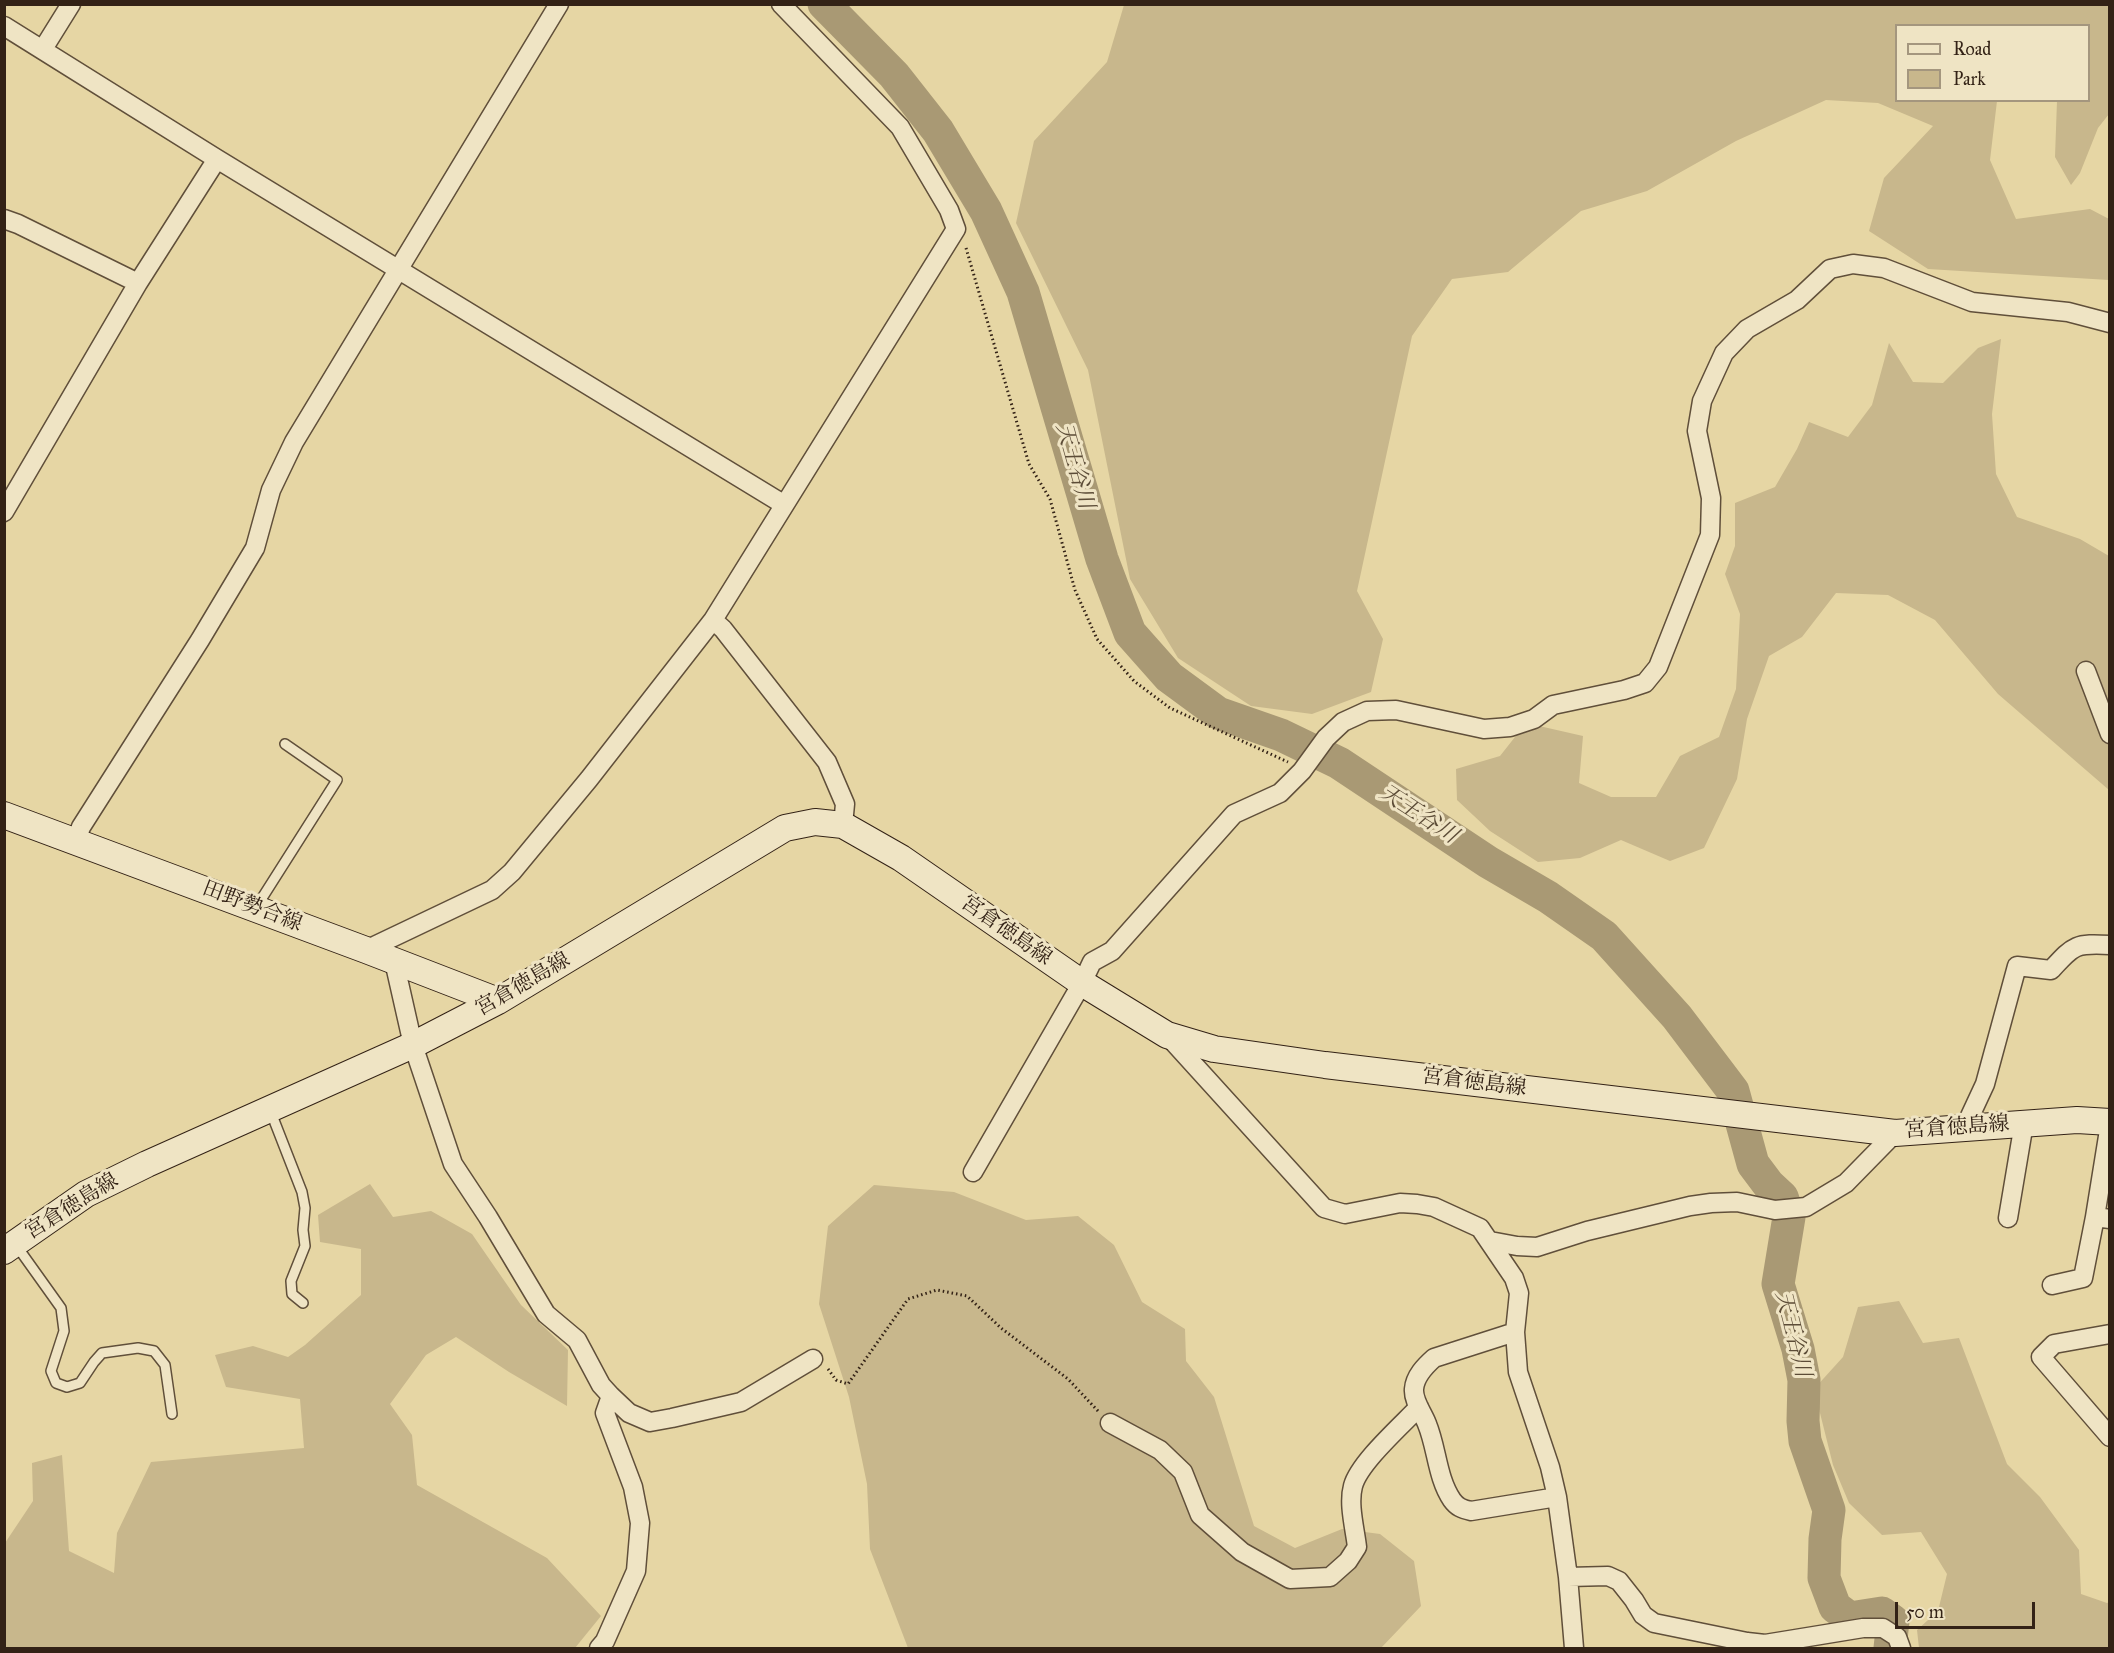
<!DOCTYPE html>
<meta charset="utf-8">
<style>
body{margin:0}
#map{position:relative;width:2114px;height:1653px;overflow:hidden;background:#e6d6a4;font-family:"IM FELL Great Primer",serif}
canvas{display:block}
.frame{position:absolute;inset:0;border:6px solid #332216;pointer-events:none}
.legend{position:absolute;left:1895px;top:24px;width:195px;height:78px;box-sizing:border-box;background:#efe4c4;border:2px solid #a4967e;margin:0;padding:8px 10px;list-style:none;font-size:18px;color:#332216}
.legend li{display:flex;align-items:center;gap:12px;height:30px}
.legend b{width:30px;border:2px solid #a4967e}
.scale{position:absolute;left:1895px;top:1602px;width:140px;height:27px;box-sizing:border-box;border:3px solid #332216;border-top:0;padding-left:8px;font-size:18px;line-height:21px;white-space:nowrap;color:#332216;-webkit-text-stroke:4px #efe4c4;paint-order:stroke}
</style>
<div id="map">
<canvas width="2114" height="1653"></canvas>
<div class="frame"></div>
<ul class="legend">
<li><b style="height:8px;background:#efe4c4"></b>Road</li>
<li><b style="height:16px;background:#c8b78c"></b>Park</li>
</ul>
<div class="scale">50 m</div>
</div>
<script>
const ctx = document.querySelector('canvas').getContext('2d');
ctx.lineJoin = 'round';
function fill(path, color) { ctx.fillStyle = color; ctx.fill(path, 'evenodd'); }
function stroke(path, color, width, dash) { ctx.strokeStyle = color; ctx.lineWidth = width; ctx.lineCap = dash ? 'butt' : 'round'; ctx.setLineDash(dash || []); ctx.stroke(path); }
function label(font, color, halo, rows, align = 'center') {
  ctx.font = font + ' "IM FELL Great Primer","Noto Serif JP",serif'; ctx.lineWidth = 6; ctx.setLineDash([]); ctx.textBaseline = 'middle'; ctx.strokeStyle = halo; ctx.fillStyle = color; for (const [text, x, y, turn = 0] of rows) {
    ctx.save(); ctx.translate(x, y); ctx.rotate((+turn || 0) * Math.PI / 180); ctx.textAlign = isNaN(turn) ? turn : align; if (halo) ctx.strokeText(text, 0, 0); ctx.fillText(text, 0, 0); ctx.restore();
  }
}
fill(new Path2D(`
 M1124,5H2109V114L2098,128L2080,173L2071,185L2055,157L2057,101L2088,100V26H1896V100L1997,101L1990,160L2016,219L2090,209L2109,219V280L1928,269L1869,231L1884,178L1933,126L1878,103L1826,100L1736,141L1647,191L1581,211L1508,272L1452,279L1412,336L1357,591L1383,639L1371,692L1312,714L1251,706L1178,658L1130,579L1088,370L1016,223L1034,141L1107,62Z
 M2001,339L1992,414L1996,474L2017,517L2080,539L2109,556V790L1998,694L1935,620L1888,595L1836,593L1802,637L1769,656L1747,719L1737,779L1704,848L1670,861L1621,840L1580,858L1538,862L1490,831L1457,800L1456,769L1500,756L1526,723L1583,736L1579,783L1611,797H1656L1680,756L1719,737L1736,689L1740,614L1725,574L1735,546V503L1775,487L1797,449L1809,422L1848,437L1872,405L1889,343L1913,382L1943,383L1978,348Z
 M370,1184L393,1217L431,1211L472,1234L521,1305L568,1350L567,1406L509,1372L456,1337L426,1355L390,1404L412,1435L417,1485L547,1558L601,1616L575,1648H5V1543L33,1501L32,1463L62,1455L69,1551L114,1573L117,1533L151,1462L304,1448L300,1399L226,1387L215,1355L253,1346L288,1357L305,1345L361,1295V1249L320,1242L318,1215Z
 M874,1185L954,1192L1026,1220L1078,1216L1114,1245L1142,1302L1185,1329L1186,1361L1214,1397L1254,1526L1295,1548L1342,1529L1380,1534L1414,1561L1421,1606L1381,1648H908L870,1549L867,1484L849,1397L819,1304L828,1226Z
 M1899,1301L1923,1343L1959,1338L2007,1464L2040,1497L2079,1550L2081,1594L2107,1603L2109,1602V1648H1919L1917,1630L1938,1611L1947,1574L1921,1532L1882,1535L1849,1503L1833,1465L1814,1389L1843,1357L1858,1307Z`), '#c8b78c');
stroke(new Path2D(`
 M824,4L894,75L938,131L986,211L1023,292L1102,559L1130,633L1169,677L1218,713L1281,735L1339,763L1488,862L1548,897L1604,936L1677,1017L1733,1091L1753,1164L1768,1184L1782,1197L1789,1217L1778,1284L1798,1349L1804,1380L1803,1421L1805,1441L1829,1510L1825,1539L1824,1578L1835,1607L1850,1618L1882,1613L1893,1621L1890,1648`), '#a99974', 33);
const lane = new Path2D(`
 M257,906L337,780L285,744
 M270,1110L302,1192L305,1208L303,1230L305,1246L291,1281L292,1294L303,1303
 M16,1245L61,1308L64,1331L51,1371L56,1383L67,1387L80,1383L94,1362L102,1353L138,1348L154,1351L165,1365L172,1414`);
const street = new Path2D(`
 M4,26L217,159L783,504
 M43,49L71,4
 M4,219L18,224L138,283
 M4,512L138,283L217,159
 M713,620L723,629L827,762L845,804L843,825
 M2086,671L2110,734
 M76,840L81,827L200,640L255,548L271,490L294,442L559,4
 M366,950L492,890L512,872L589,779L713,620L956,229L949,210L900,127L781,4
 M394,961L413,1045L453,1164L488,1217L546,1314L577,1340L601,1385L611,1396L629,1413L650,1422L672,1418L741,1402L813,1359
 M1167,1035L1324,1208L1345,1214L1400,1203L1417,1204L1434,1207L1480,1228L1514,1278L1519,1293L1515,1332L1518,1372L1550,1467L1557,1497L1568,1577L1574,1648
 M2110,1124L2095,1217L2110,1219
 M1965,1127L1985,1084L2017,966L2051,970C2074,945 2075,943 2110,945
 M973,1172L1082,983L1092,962L1112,951L1234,814L1280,793L1302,771L1326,738L1343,722L1367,711L1396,710L1484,729L1510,727L1534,719L1553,705L1624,690L1645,683L1658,667L1710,535L1711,498L1697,431L1702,401L1724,353L1747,329L1797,300L1830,269L1853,264L1884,268L1972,302L2068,312L2110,323
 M2008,1218L2024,1123
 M1490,1241L1517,1246L1537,1247L1587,1231L1690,1206L1711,1203L1737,1202L1775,1210L1806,1207L1846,1183L1895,1133
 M2052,1285L2083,1278L2095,1217
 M1515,1332L1434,1358C1425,1366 1415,1376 1414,1389C1413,1401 1423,1413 1427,1424C1437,1448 1437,1478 1452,1500C1457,1507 1462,1509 1471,1511L1557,1497
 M2110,1334L2054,1344L2041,1357L2110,1437
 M1110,1423L1160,1450L1183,1472L1200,1515L1242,1552L1290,1579L1330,1577L1348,1561L1357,1547C1355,1529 1348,1504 1353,1486C1359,1463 1401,1426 1419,1407
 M1568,1577L1608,1576L1619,1581L1634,1600L1643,1615L1654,1623L1747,1642L1765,1644L1863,1628H1883L1897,1637L1901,1648
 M599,1648L605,1641L636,1571L640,1523L633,1487L605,1413L611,1396`);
const secondary = new Path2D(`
 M4,815L366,950L498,1001
 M4,1251L86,1194L147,1164L413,1045L498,1001L785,828L815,822L843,825L901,858L1082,983L1167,1035L1214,1049L1325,1065L1895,1133L2077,1120L2110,1122`);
stroke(lane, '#604f3a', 12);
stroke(street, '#604f3a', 21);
stroke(secondary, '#332216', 28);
stroke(new Path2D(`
 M966,248L1029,464L1050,499L1075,590L1097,639L1134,681L1170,708L1288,762
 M828,1369L836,1380L848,1384L908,1299L937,1290L967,1296L1001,1328L1068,1379L1098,1411`), '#332216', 3, [1.5, 3]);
stroke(lane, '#efe4c4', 9);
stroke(street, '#efe4c4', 18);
stroke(secondary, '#efe4c4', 26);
label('21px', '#332216', '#efe4c4', [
 ["田野勢合線",252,907,21],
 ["宮倉徳島線",1006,931,35],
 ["宮倉徳島線",523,985,-30],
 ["宮倉徳島線",1474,1083,7],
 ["宮倉徳島線",1957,1128,-4],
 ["宮倉徳島線",72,1207,-32]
]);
label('italic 22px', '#5c4c37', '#efe4c4', [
 ["天王谷川",1074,466,74],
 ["天王谷川",1418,815,33],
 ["天王谷川",1792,1334,76]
]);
</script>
